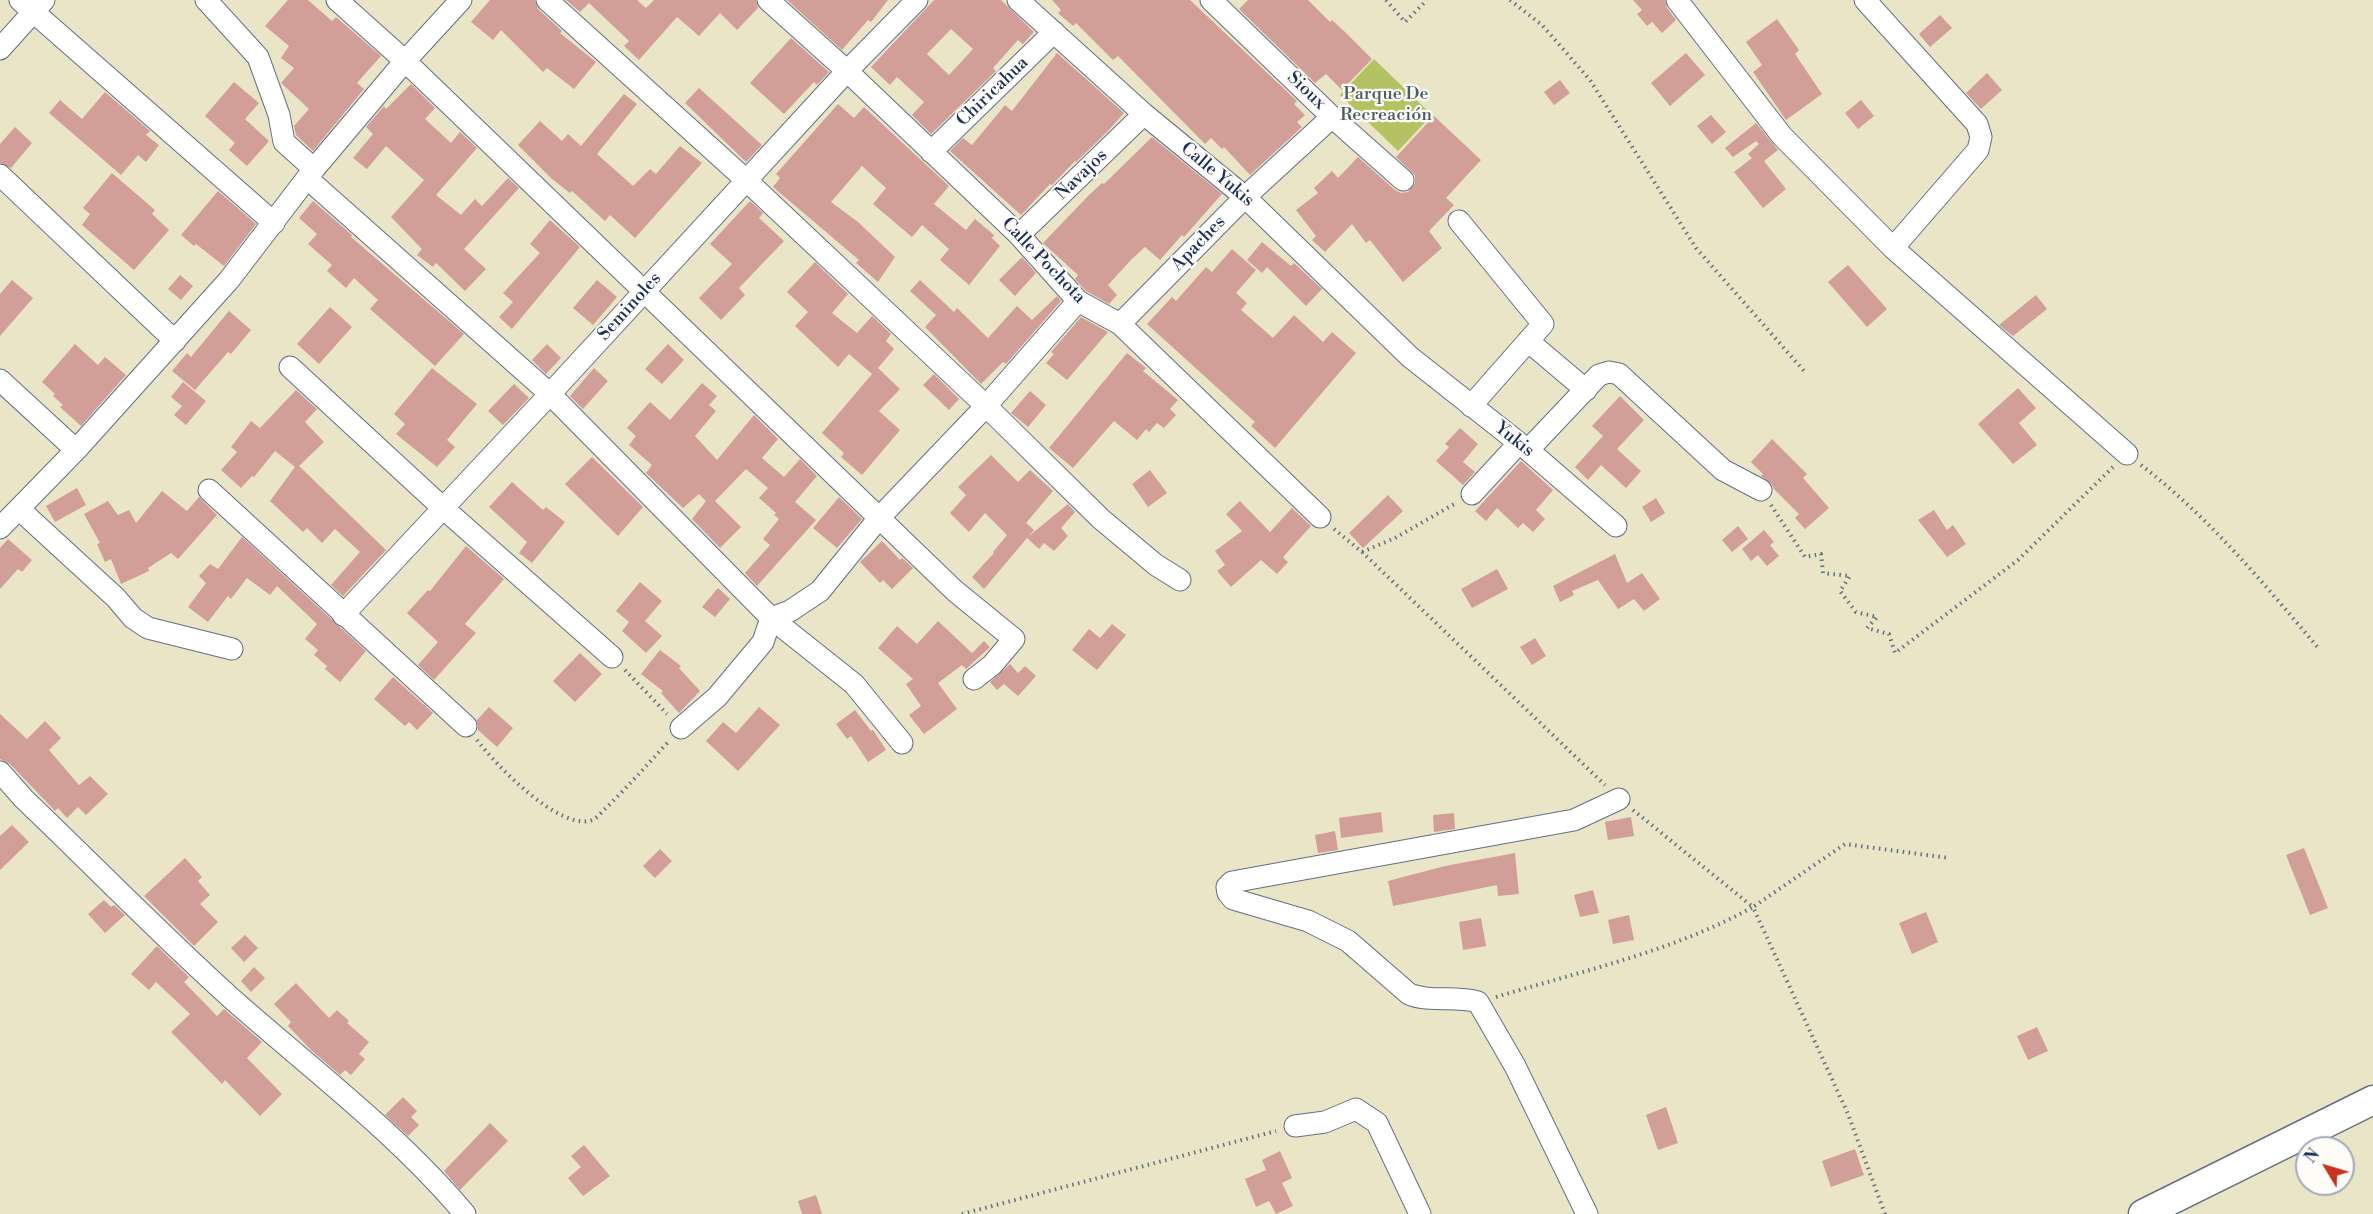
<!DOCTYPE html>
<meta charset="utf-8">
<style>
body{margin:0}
#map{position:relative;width:2373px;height:1214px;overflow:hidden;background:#eae5c7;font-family:"Libre Bodoni",serif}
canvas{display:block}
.north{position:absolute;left:2295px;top:1136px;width:60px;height:60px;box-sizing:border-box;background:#fdfcf7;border:2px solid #a3aaba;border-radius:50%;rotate:308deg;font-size:16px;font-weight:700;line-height:24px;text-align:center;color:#1b2f5e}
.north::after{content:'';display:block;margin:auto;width:21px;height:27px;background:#c8321e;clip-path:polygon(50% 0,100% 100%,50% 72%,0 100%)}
</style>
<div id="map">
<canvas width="2373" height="1214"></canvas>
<div class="north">N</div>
</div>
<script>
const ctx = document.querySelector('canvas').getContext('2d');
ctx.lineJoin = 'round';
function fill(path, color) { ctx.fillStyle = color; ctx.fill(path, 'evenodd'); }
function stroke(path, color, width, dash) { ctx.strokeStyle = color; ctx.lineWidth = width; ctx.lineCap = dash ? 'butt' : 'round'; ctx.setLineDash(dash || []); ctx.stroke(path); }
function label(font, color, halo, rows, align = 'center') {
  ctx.font = font + ' "Libre Bodoni",serif'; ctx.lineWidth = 4.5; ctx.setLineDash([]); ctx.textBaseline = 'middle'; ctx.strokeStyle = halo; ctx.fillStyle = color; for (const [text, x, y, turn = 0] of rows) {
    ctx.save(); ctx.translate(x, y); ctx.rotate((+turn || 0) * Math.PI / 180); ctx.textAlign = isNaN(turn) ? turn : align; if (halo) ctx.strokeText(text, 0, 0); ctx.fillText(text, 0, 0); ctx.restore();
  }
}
fill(new Path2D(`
 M1374,59L1432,115L1398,151L1340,95Z`), '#b4c264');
fill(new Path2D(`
 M288,0H308L332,21L336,17L381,56L357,83L364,89L313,151L296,135L294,126L309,109L281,83L294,68L281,58L289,46L265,26Z
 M490,0H535L538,9L562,31L560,33L596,62L574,89L547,68L543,72L501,30L493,40L471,22Z
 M566,0H637L646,8L654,0H756L758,8L737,30L720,13L699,36L677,17L639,60L624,46L629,41L589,3L580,12Z
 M787,0H888L871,22L868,20L842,50Z
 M934,0H1001L1034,32L1023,44L1018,40L993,68L996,71L931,134L912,115L924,102L897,77L890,85L871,67ZM951,29L973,49L949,75L927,54Z
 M1052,0H1190L1297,101L1294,104L1305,115L1297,122L1302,127L1250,175L1224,147L1222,149L1211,138L1205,144L1118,56L1113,60L1076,23L1073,26L1058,13L1061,10Z
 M1248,0H1308L1330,22L1332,20L1344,31L1372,59L1342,90L1326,74L1315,83L1239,9Z
 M1633,0H1665L1667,8L1676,20L1662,33L1652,22L1647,26L1637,14L1642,10Z
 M1940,15L1952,28L1930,47L1919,34Z
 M1777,19L1799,50L1795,54L1822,94L1786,120L1753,72L1762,65L1746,42Z
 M791,38L829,72L817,85L814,82L784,114L750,83Z
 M1057,53L1124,113L1107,132L1076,162L1075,161L1052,185L1050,184L1021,215L950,151L963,138L972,145L1005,105L1012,111Z
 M1686,53L1705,75L1670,106L1651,83Z
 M1987,73L2002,90L1981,109L1966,93Z
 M1560,80L1570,93L1554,105L1544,92Z
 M234,82L259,103L245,119L269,141L247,166L229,150L235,143L205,116Z
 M411,84L435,108L425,119L451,143L460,132L477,148L436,195L461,215L475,199L482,206L508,178L519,188L464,249L486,269L465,291L436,263L433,267L417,255L422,249L391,217L424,180L386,146L367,169L353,158L373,134L366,127L384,106L386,109Z
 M699,88L762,145L746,162L685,103Z
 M105,92L150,131L146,135L159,145L146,162L138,155L121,175L49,113L60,100L82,119Z
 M624,94L637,104L597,154L633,186L650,169L656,174L680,146L702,163L635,238L610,215L605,221L572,191L570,193L552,179L518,145L540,121L562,141L568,134L581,146Z
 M1861,100L1874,116L1858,129L1845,113Z
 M838,104L854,118L864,107L949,186L934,204L966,230L975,219L994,235L992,238L1000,246L969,285L940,260L949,249L922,225L912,237L873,204L886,188L862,166L831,202L858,222L895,257L878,282L856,263L859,260L773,187L780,178L776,174Z
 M1711,115L1726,132L1712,144L1697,126Z
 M1434,116L1481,160L1446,198L1454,205L1429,231L1442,248L1403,282L1370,240L1366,243L1352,224L1325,252L1312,240L1316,236L1296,210L1318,193L1314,188L1332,171L1338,178L1358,157L1395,190L1401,193L1408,192L1415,183V175L1396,157Z
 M1756,123L1778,150L1764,161L1786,189L1763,208L1734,172L1752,158L1748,154L1759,144L1756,141L1733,157L1725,148Z
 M15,127L32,143L11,168L0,163V144Z
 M1152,137L1222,194L1184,237L1182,235L1160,260L1145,247L1131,260L1108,285L1117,295L1109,304L1086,291L1075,279L1078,275L1043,243L1089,195L1102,183L1104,184Z
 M112,173L155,210L152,214L169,230L134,270L82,225L90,214L83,208Z
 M218,191L256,224L224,266L196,244L194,246L181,235Z
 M313,201L352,235L351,237L464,334L435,366L370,309L378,300L354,278L346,288L327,271L332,265L308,244L317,234L299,218Z
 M750,201L763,213L759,218L784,241L739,288L745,295L721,320L699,298L732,264L710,244Z
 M550,220L580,247L512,329L499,317L513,302L503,293L540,253L530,244Z
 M1262,242L1291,266L1294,263L1322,289L1306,306L1267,267L1262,273L1247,260Z
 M1232,249L1256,270L1236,293L1247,303L1241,310L1273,338L1294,315L1323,342L1332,332L1356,353L1275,448L1251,426L1255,422L1147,324L1172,297L1176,301L1206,267L1212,272Z
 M1022,257L1036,273L1015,296L999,280Z
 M815,262L848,294L832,313L857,333L872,316L891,334L886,341L894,349L878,368L900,389L879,411L900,430L862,475L841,457L844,453L822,433L872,374L849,354L838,367L795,326L808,312L787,292Z
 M1848,265L1887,309L1867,327L1828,282Z
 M180,275L193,286L181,300L168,289Z
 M12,280L33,298L0,336V294Z
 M597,280L617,297L593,325L573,308Z
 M920,280L954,312L957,308L988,338L1017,306L1032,320L1057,296L1061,301L1006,364L1003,362L981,384L925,327L936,315L910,291Z
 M2036,295L2047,309L2013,336L1999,325Z
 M330,307L352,327L319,364L297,344Z
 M229,311L251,330L231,354L228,352L195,390L172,371L187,353L191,357Z
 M1081,317L1108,332L1067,380L1046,363L1054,354L1051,352Z
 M75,344L98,365L105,357L126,375L81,426L60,407L63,405L53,396L55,394L42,382Z
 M547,344L561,358L546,374L532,360Z
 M668,344L684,360L662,384L645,369Z
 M1127,353L1146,368L1143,371L1178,400L1170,409L1176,415L1164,428L1157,423L1149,432L1146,429L1137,440L1114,421L1073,468L1049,448Z
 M432,368L477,404L447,440L455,447L437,467L396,434L405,424L394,414Z
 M594,368L608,381L583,409L570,396Z
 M934,374L959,399L949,410L923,385Z
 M183,382L206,401L186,425L174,415L182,406L171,397Z
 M702,383L717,396L709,405L716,411L695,436L717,460L754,415L778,439L762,458L784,477L800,459L817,476L795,502L816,520L757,586L745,573L770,545L763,539L779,519L774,515L776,513L759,498L768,488L746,469L715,501L741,527L720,548L692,519L706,501L699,494L683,508L646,473L652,465L629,445L636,436L627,428L650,402L670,420Z
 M514,384L529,398L503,425L488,411Z
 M2018,388L2036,408L2019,423L2037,445L2013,464L1978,424Z
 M296,390L317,409L305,422L324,442L299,466L386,550L343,596L331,585L360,552L335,529L322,543L307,528L303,532L270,501L295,467L275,451L254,477L252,476L241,488L221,470L237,452L231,447L251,421L260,428Z
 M1030,391L1046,405L1028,427L1011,413Z
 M1620,396L1644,420L1617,449L1641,471L1626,488L1601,465L1588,480L1575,467L1603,436L1592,426Z
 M1460,428L1478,444L1463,462L1475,472L1463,485L1436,461L1449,447L1445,444Z
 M1772,439L1807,474L1803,478L1829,508L1805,529L1795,518L1799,514L1774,489L1771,483L1761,476L1763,474L1751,462Z
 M991,455L1018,482L1030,470L1053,491L1026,523L1034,530L1029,536L1068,504L1075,512L1061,528L1068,536L1054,551L1044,543L1039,549L1027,538L984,589L972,577L994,553L993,552L1007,535L985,513L969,532L950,513L966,495L958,487Z
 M592,457L643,507L618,536L565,484Z
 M1521,461L1553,490L1536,510L1545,519L1533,532L1523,523L1518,528L1497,508L1486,521L1475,511Z
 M1150,470L1167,493L1148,507L1132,484Z
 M512,482L543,510L546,507L565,522L532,563L519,553L527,542L489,507Z
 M77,488L86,505L55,522L46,506Z
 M162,491L187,511L199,497L217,515L178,559L171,553L148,568L149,571L121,584L111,559L105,562L97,544L100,543L84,514L108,501L118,515L129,510L136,523Z
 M1388,495L1403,511L1363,548L1349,533Z
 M839,497L862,519L837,548L813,528Z
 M1656,498L1665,513L1651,522L1642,507Z
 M1240,501L1270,532L1292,508L1311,526L1283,557L1288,562L1277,574L1261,560L1231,587L1217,571L1225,565L1215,551L1242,531L1226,514Z
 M1934,510L1947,530L1953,525L1966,544L1947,557L1918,520Z
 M1738,526L1748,539L1732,552L1722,540Z
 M1764,530L1774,542L1770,545L1779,556L1767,566L1758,555L1751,561L1742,549Z
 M242,537L366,651L340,682L325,669L327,666L314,655L318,650L305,639L317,624L277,586L270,595L247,578L231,599L228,596L208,622L188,607L206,583L199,576L210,564L218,569Z
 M8,539L32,560L22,572L18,569L0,589V548Z
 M882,541L900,560L902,558L913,568L892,589L883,580L880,583L860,562Z
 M466,546L504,579L465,624L476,633L434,680L418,665L438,642L407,613L428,590L430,591Z
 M1615,554L1627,583L1642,573L1660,599L1644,611L1634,599L1618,609L1598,580L1572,591L1574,595L1560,602L1553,586Z
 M1497,569L1508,589L1472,608L1461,589Z
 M640,582L662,601L645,621L662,636L646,653L622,631L629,622L616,611Z
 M718,588L730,599L715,617L702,607Z
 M938,621L972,653L984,641L990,647L966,669L962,665L938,683L957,709L924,734L909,715L921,706L906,684L913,679L878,648L897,626L917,644Z
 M1112,624L1126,635L1097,670L1072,650L1089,629L1100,638Z
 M1535,638L1546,656L1532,665L1520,647Z
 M660,650L681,666L679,668L700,691L679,713L661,693L663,691L641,674Z
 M580,653L602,674L575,702L553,681Z
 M1010,664L1018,673L1025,666L1036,676L1018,696L1004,684L997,690L990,682Z
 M393,677L433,713L417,730L409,722L405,726L374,699Z
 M489,707L513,728L497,747L478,730L477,720Z
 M759,707L780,725L738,771L706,741L723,722L736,733Z
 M855,710L871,731L873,730L886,750L868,762L851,736L847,739L836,724Z
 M0,714L27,739L45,721L61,738L49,750L79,785L90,776L108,794L86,815L78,807L67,818L58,808L55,811L10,764L0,759Z
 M1381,812L1383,832L1341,838L1339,818Z
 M1454,813L1455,829L1434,832L1433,815Z
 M1631,817L1634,836L1608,840L1605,822Z
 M12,825L29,842L0,870V836Z
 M1335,831L1338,850L1318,853L1315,835Z
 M2304,848L2328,908L2310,915L2286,855Z
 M660,849L672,861L655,878L643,866Z
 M1515,853L1519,894L1498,896L1497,885L1393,906L1388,881L1445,866Z
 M185,858L202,877L198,881L210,895L200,904L218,922L194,946L144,896Z
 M1593,890L1599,913L1580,917L1574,895Z
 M104,900L111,907L114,905L125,915L105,933L88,914Z
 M1926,912L1938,942L1912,954L1899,923Z
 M1629,915L1634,940L1613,944L1608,920Z
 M1481,918L1486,946L1463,950L1459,922Z
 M245,935L258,948L244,962L231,948Z
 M157,946L189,977L184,982L217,1016L224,1009L262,1042L247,1058L282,1094L260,1116L225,1080L222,1084L171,1032L190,1014L156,982L149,990L131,974Z
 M254,967L265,978L251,992L241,981Z
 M296,983L329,1018L337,1010L349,1021L347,1023L369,1042L359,1054L365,1059L351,1075L345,1070L340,1075L311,1050L288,1026L291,1022L274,1004Z
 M2037,1027L2048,1051L2028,1060L2017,1036Z
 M403,1097L417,1111L411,1117L419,1125L408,1136L385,1115Z
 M1666,1107L1678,1143L1658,1150L1646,1115Z
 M490,1123L508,1141L460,1190L444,1171Z
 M584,1145L610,1176L583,1196L568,1178L581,1167L571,1156Z
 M1855,1149L1864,1175L1831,1187L1822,1161Z
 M1280,1151L1292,1178L1282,1183L1293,1206L1276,1214L1269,1201L1256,1207L1245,1179L1266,1170L1262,1160Z
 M816,1195L822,1214H802L798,1201Z`), '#d29f98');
const street = new Path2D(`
 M20,0L274,223
 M206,0L258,57L279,115L284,142L314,169
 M337,0L405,61L955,591L1014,639L992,665L974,679
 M547,0L746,180L986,406L1101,519L1156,565L1180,580
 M768,0L847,71L1019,235L1078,301L1120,324L1320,517
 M1018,0L1144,114L1245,197L1410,357L1528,450L1616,526
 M1211,0L1332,117L1403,180
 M1677,0L1782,136L1893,248L2127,454
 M1865,0L1977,124L1981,137L1978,150L1893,248
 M0,49L44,0
 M931,152L1054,32
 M0,175L175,341
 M308,179L550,394L771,618L854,684L902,743
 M1459,221L1543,324L1471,406
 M1019,235L1144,114
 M1120,324L1245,197L1332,117
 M1528,341L1586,390
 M290,367L443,508L612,657
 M0,380L76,450
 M1528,450L1599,375L1609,372L1619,374L1723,470L1761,490
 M209,490L466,726
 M1472,494L1519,443
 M19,509L116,598L133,618L148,628L232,649
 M0,528L76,450L229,280L314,169L405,61L461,0
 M343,615L550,394L847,71L917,0
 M681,728L717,697L763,642L771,618L790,611L820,591L879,518L986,406L1078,301
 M0,772L24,799C93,865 160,934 231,998C310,1068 397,1133 465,1214
 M1295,1126L1325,1122L1356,1109L1377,1123L1420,1214
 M1587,1214L1515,1066L1478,1002C1455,995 1431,1003 1409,994L1348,941L1308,921L1233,899L1228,893L1227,887L1232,882L1574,820L1619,799`);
const secondary = new Path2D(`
 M2143,1214L2373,1100`);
stroke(street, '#636f83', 23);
stroke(secondary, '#636f83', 31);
stroke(new Path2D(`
 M1386,0L1405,22L1427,0
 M1510,0L1542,25L1590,80L1696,248L1805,372
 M2141,465C2210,518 2264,584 2320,650
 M1771,505L1805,557L1821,554L1823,573L1850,576L1840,591L1856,612L1877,617L1867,628L1889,634L1895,653L2018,560L2113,467
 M1334,529L1362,552L1605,785
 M1362,552L1395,538L1456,503
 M625,670L667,714
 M477,740C495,764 560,832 592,820C598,818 604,809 609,805C630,784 649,763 669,741
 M1633,810L1753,907L1845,844L1949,858
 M1496,997C1582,971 1674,951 1753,907L1848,1114L1885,1214
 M962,1214L1276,1131`), '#636f83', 4, [1.5, 4.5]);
stroke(street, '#fff', 21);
stroke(secondary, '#fff', 28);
label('18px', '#1b2f5e', '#fdfcf7', [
 ["Sioux",1306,91,44],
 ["Chiricahua",993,92,-44],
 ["Navajos",1082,175,-44],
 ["Calle Yukis",1217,175,40],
 ["Apaches",1199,244,-46],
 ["Calle Pochota",1043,261,46],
 ["Seminoles",630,307,-48],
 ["Yukis",1514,440,38]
]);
label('18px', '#495b60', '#fdfcf7', [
 ["Parque De",1386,95],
 ["Recreación",1386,116]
]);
</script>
